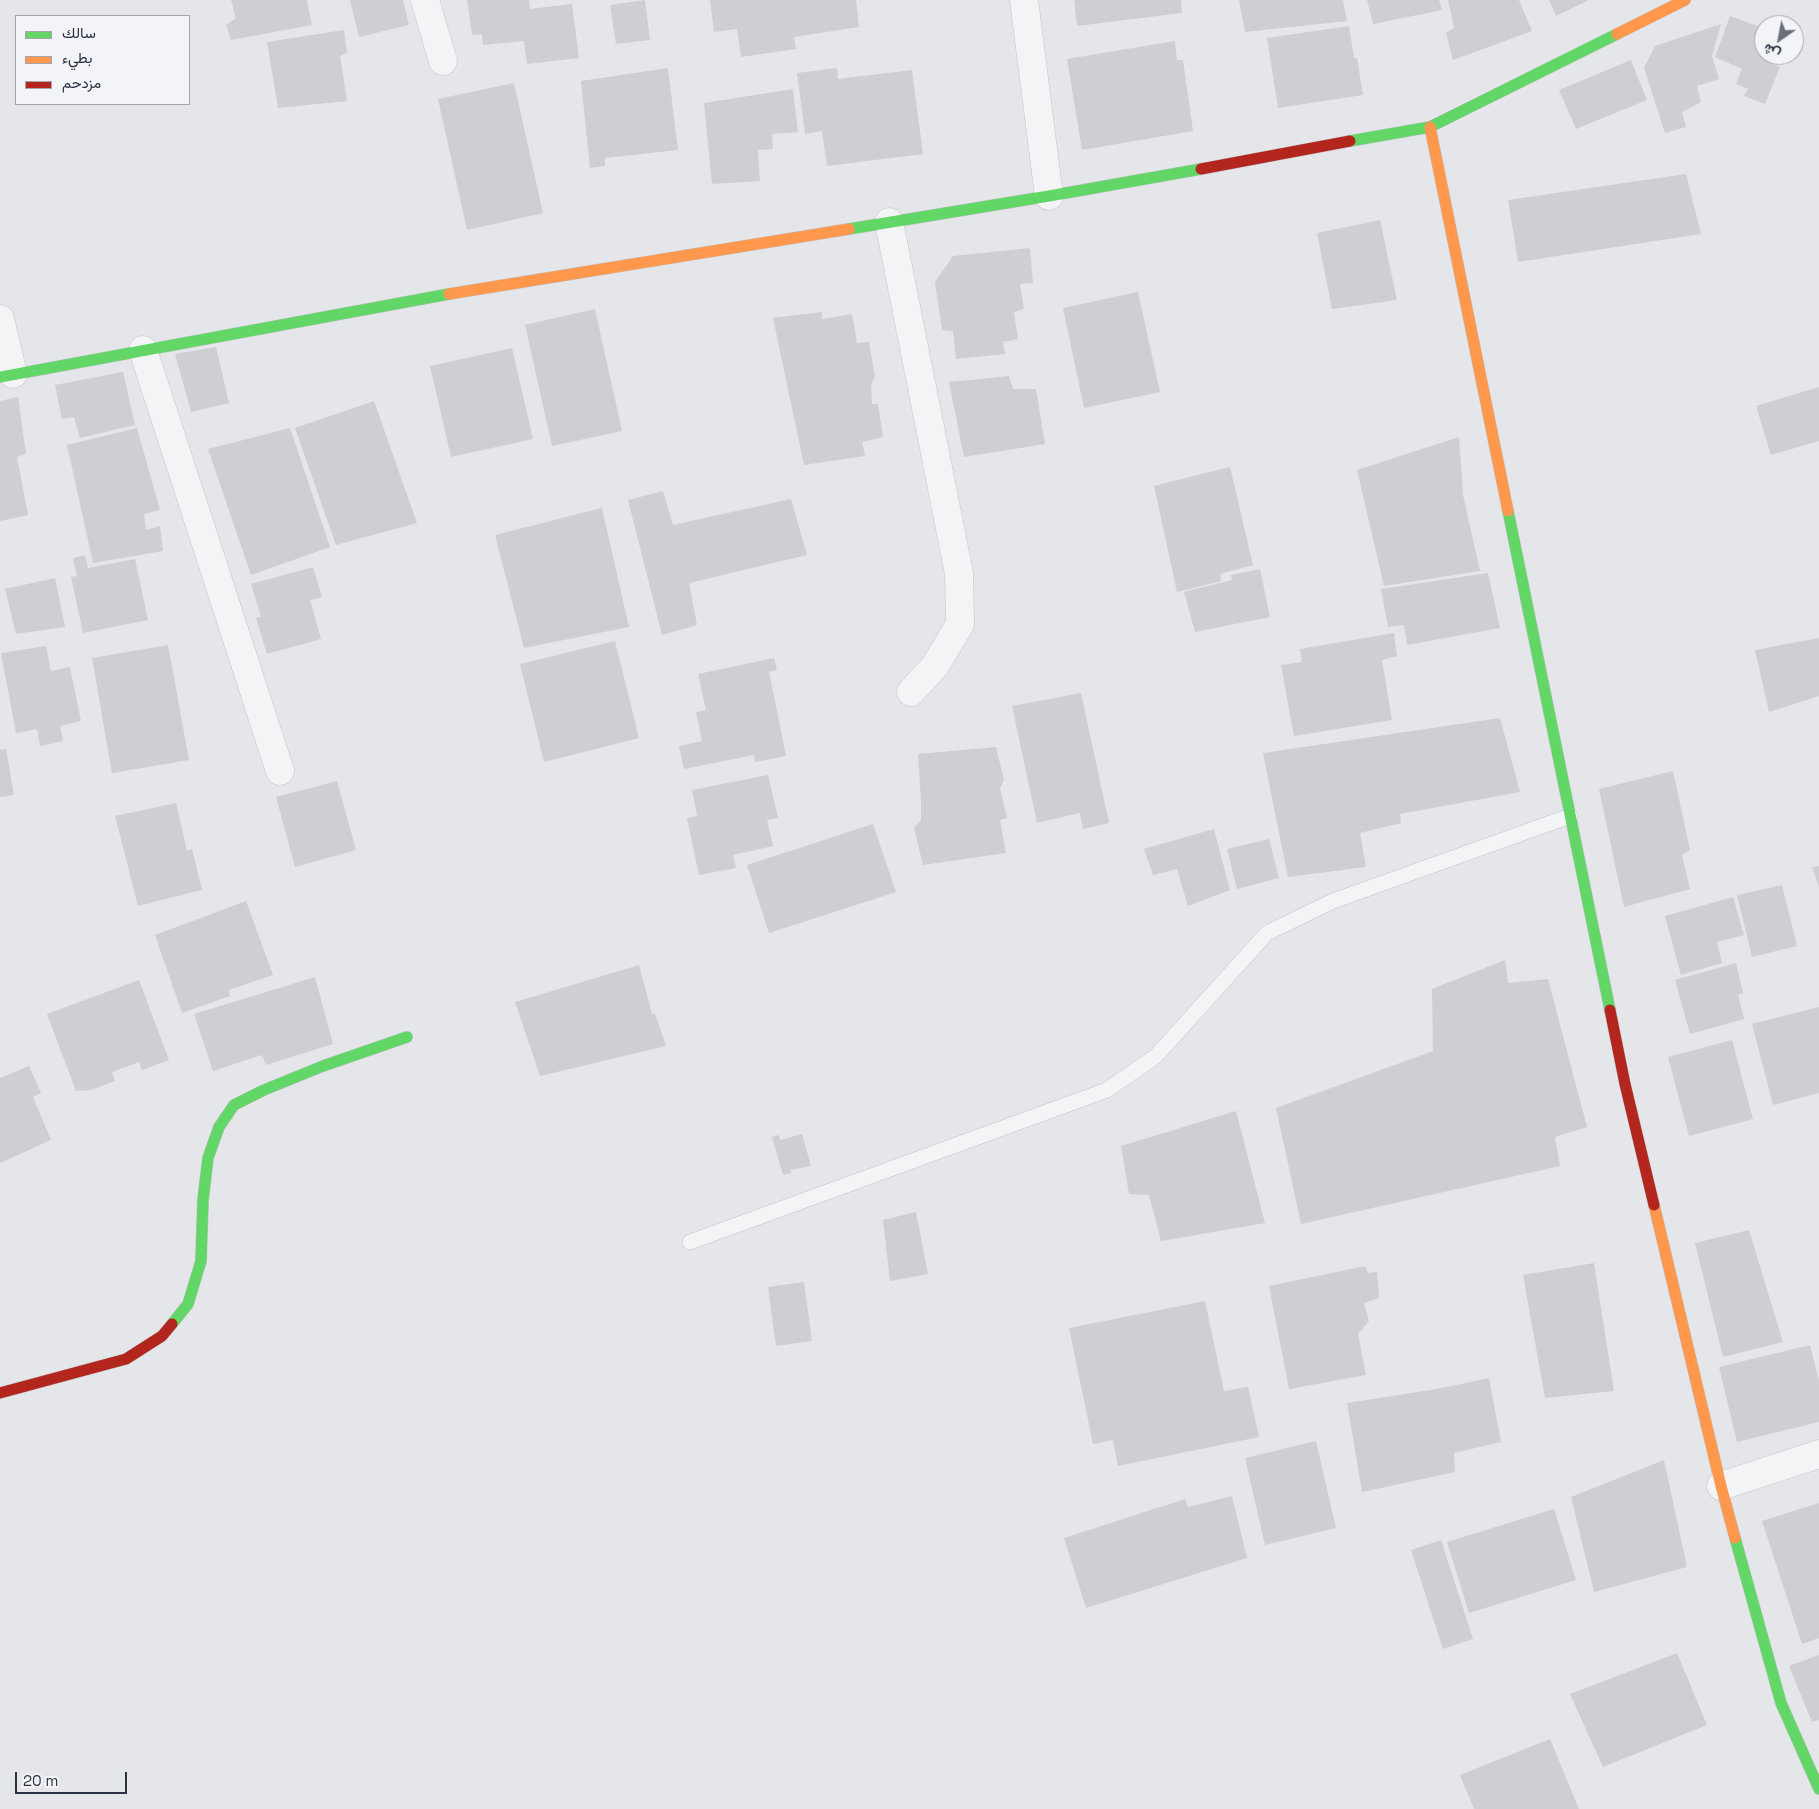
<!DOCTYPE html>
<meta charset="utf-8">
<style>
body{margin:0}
#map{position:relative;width:1819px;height:1809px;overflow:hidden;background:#e4e6e9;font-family:"Space Grotesk",Vazirmatn,sans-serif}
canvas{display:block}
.legend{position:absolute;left:15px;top:15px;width:175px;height:90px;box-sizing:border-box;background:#f2f4f7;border:1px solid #a3a6ae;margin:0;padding:6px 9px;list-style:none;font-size:15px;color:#2c3141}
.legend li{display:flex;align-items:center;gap:10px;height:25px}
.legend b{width:25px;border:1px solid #a3a6ae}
.north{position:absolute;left:1754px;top:15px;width:50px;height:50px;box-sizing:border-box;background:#f2f4f7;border:1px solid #a3a6ae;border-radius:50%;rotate:213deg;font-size:14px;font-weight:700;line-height:20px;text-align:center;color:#2c3141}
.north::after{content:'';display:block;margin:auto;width:18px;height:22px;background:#6c707c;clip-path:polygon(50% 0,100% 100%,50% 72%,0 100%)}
.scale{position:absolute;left:15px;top:1772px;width:112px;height:22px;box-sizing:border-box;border:2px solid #2c3141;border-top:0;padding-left:6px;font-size:15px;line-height:18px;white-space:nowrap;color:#2c3141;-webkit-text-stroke:4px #f2f4f7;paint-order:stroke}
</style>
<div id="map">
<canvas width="1819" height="1809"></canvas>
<ul class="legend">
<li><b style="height:6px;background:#63d668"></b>سالك</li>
<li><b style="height:6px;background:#ff974d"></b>بطيء</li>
<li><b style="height:6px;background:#b3261e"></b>مزدحم</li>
</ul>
<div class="north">ش</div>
<div class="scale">20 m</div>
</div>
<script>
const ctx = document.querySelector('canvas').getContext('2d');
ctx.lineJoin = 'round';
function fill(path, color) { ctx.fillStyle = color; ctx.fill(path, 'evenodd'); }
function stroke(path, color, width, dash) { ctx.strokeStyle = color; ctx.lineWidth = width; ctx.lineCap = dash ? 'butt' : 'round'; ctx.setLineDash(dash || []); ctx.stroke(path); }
fill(new Path2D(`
 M231,0H307L312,25L231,40L226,25L236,18Z
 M350,0H403L409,25L359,37Z
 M467,0H529L530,9L572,4L579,58L527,64L524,41L483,45L482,34L472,35Z
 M645,0L650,40L616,44L610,5Z
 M710,0H856L859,27L794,37L796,49L741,57L737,29L714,32Z
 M1074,0H1181L1182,13L1077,26Z
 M1239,0H1343L1347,21L1245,32Z
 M1367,0H1439L1442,10L1373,24Z
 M1448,0H1519L1532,31L1453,60L1446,33L1454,28Z
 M1549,0H1589L1556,16Z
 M1730,16L1763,28L1760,37L1764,38V55H1775L1772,64L1780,67L1765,104L1744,96L1748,89L1736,84L1742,69L1715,57Z
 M1721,24L1712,56L1719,79L1697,86L1701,102L1682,112L1686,127L1665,133L1644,68L1655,46Z
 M1349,26L1354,58H1357L1363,95L1278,108L1267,38Z
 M344,30L347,53L340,56L347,101L278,108L267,42Z
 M1175,41L1177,60H1183L1193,131L1082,150L1067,59Z
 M1631,60L1647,100L1576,129L1559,90Z
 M668,68L678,150L605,158V166L590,168L581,81Z
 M837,68L838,79L912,70L923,154L827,166L822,131L805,134L797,73Z
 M514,83L543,213L467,230L438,99Z
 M793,89L798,132L772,134L773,149L758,150L760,181L712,184L704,103Z
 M1686,174L1701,234L1518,262L1508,200Z
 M1380,220L1397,300L1332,309L1317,233Z
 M1030,248L1033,283L1020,284L1024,309L1014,312L1018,339L1003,342L1005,354L956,359L953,331L942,330L935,282L953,256Z
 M1138,292L1160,392L1084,408L1063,308Z
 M595,309L622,431L552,446L525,325Z
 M822,312V319L852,314L857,343L869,342L875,376L871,385L872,404H878L883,437L862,442L865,456L804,465L773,318Z
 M216,347L229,403L191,412L175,354Z
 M512,348L533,439L451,457L430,366Z
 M123,372L135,425L80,438L74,417L62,419L55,385Z
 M1009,376L1013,389H1036L1045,444L964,457L949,382Z
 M1819,387V441L1771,455L1756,406Z
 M18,397L26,454L17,457L28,515L0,521V401Z
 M374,401L417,523L336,545L295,428Z
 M137,428L160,510L144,514L146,530L160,526L163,551L93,563L67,445Z
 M290,428L330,547L251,575L208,449Z
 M1459,437L1463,495L1480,571L1384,586L1357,470Z
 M1230,467L1253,565L1220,574L1221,581L1177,592L1154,486Z
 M663,491L673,525L791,499L807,555L689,583L697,625L662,635L628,500Z
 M602,508L629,627L524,648L495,535Z
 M85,555L88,568L135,559L148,620L83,633L71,577L77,576L73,558Z
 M313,567L322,597L310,600L321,639L267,654L256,618L261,617L251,584Z
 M1260,569L1270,617L1195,632L1184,592L1232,580L1231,575Z
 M1488,573L1500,628L1407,645L1404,625L1388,627L1381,589Z
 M55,578L65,627L16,634L5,589Z
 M1394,633L1397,656L1382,660L1392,720L1294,736L1281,665L1302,662L1300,649Z
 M1819,638V696L1769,712L1755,650Z
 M615,641L639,738L544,762L520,664Z
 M168,645L189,760L112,773L92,658Z
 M46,646L51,671L70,667L81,721L60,726L63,741L40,746L37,729L16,733L1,653Z
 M774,658L777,670L769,672L786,756L755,762L754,755L684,769L679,746L702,741L696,712L706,710L698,674Z
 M1081,693L1109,823L1083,829L1080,813L1037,823L1012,706Z
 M1500,718L1520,792L1400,814L1401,823L1360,833L1366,867L1288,877L1263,753Z
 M996,747L1004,780L1000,788L1007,818L1000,820L1006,853L923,865L914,828L921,820V800L918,754Z
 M6,749L14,795L0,797V750Z
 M1673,771L1690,850L1682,855L1690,889L1624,907L1599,789Z
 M768,775L778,818L767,820L773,846L733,855L736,868L699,875L687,818L697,816L692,790Z
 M337,781L356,850L295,867L276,797Z
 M176,803L187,851L192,849L202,890L138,906L115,816Z
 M873,824L896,892L769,933L747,865Z
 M1214,829L1230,890L1188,906L1177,869L1153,875L1144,849Z
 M1269,839L1279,878L1237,889L1227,849Z
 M1819,866V887L1812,867Z
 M1782,885L1797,946L1752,957L1737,895Z
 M1733,897L1744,935L1717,942L1722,963L1681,975L1665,916Z
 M246,901L273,975L229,990L230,996L182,1013L155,935Z
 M1505,960L1508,983L1548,979L1587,1127L1555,1137L1560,1166L1301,1224L1276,1108L1433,1051L1432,989Z
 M1736,963L1743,993L1738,995L1744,1019L1690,1034L1675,980Z
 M639,965L652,1014H655L666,1046L540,1076L515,1002Z
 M315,977L333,1044L266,1065L262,1055L213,1071L194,1014Z
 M139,980L169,1060L142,1070L139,1062L112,1072L115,1081L91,1090L76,1091L47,1014Z
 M1819,1007V1093L1773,1105L1752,1024Z
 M1732,1040L1753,1119L1689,1136L1668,1057Z
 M29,1066L41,1093L33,1097L51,1140L0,1163V1078Z
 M1236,1111L1265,1223L1161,1241L1149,1195L1129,1194L1121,1146Z
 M802,1134L811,1166L790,1170L791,1173L783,1175L772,1137L779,1135L780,1140Z
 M916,1212L928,1274L890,1281L883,1220Z
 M1749,1230L1783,1342L1723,1357L1695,1243Z
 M1594,1263L1614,1391L1545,1398L1523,1275Z
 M1365,1266L1368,1273L1377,1272L1379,1298L1364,1303L1369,1321L1358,1334L1366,1375L1289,1389L1269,1286Z
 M804,1282L812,1341L776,1346L768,1287Z
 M1205,1301L1224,1391L1248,1387L1259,1437L1118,1466L1113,1440L1093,1444L1069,1328Z
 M1810,1345L1819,1381V1422L1737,1442L1719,1367Z
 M1489,1378L1501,1442L1454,1453L1455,1472L1362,1492L1347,1403L1437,1389Z
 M1316,1441L1336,1528L1265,1545L1245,1458Z
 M1664,1460L1687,1567L1594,1592L1571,1497Z
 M1232,1496L1247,1558L1086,1608L1064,1538L1185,1499L1188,1507Z
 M1819,1503V1638L1802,1644L1762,1521Z
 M1554,1509L1576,1580L1469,1613L1447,1542Z
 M1441,1540L1473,1639L1443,1649L1411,1550Z
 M1677,1653L1707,1725L1603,1767L1570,1694Z
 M1819,1655V1720L1812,1722L1789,1666Z
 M1550,1739L1579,1809H1474L1460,1775Z`), '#cecfd2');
const lane = new Path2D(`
 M690,1242L1107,1090L1156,1056L1267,933L1333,901L1570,816`);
const street = new Path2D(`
 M425,0L443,61
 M1024,0L1049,196
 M889,222L959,573L960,624L935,666L911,692
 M0,319L13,374
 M143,350L280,771
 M1721,1486L1819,1454`);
const fast = new Path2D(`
 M1350,141L1430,127L1617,34
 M849,229L1049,196L1201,169
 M0,377L449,294
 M1508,511L1610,1010
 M172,1324L188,1304L201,1261L203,1200L208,1158L219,1127L234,1105L264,1090L323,1066L407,1037
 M1735,1538L1781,1703L1819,1789`);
const slow = new Path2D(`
 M1617,34L1685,0
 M1430,127L1508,511
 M449,294L849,229
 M1654,1205L1721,1486L1735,1538`);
const jam = new Path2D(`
 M1201,169L1350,141
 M1610,1010L1625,1084L1654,1205
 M0,1393L126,1359L162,1336L172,1324`);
stroke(lane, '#c2c4c7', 16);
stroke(street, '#c2c4c7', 29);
stroke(fast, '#c2c4c7', 12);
stroke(slow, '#c2c4c7', 12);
stroke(jam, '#c2c4c7', 12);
stroke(lane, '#f3f4f5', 15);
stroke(street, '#f3f4f5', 28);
stroke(fast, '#63d668', 11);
stroke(slow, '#ff974d', 11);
stroke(jam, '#b3261e', 11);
</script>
